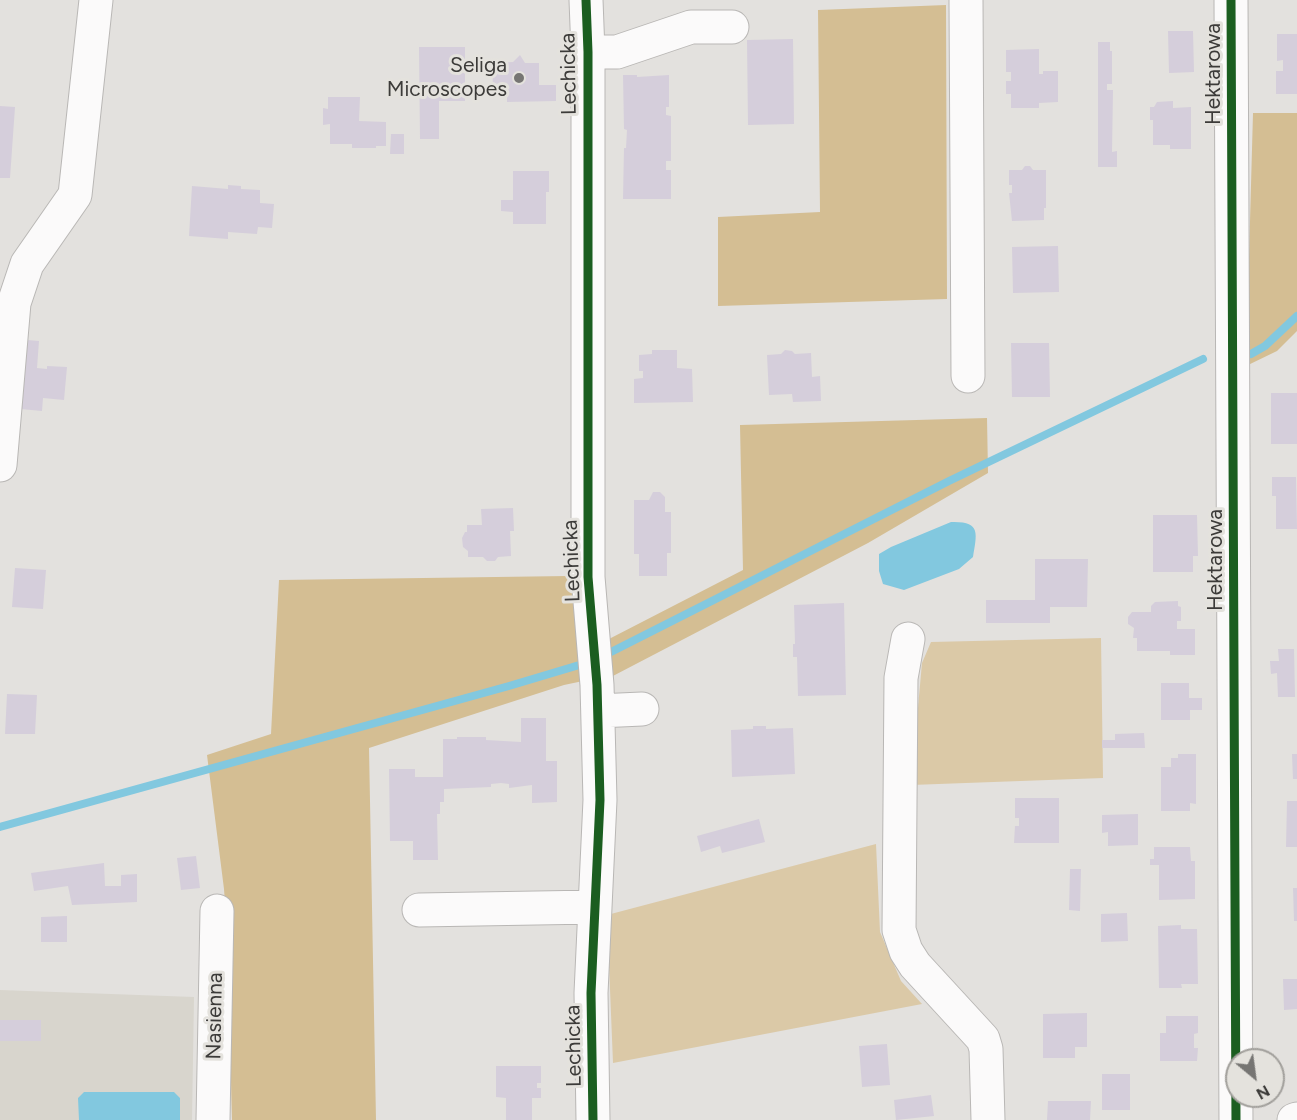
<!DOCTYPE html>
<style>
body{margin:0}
#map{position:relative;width:1297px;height:1120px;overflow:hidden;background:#e3e1de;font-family:Figtree,sans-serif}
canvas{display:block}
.north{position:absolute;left:1225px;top:1048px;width:60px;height:60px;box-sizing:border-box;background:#e4e2dd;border:2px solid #a19f9b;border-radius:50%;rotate:151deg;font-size:16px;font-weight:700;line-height:24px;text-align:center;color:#3c3b39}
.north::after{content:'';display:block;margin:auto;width:21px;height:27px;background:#767573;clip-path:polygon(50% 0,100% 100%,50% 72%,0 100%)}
</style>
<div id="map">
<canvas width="1297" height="1120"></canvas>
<div class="north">N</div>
</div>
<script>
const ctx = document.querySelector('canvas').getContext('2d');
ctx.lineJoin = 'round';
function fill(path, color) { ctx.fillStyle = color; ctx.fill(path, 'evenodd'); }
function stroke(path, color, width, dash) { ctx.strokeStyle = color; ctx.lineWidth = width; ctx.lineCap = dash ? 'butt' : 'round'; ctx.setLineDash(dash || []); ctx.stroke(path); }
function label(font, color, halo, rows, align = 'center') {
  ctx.font = font + ' Figtree,sans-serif'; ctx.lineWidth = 6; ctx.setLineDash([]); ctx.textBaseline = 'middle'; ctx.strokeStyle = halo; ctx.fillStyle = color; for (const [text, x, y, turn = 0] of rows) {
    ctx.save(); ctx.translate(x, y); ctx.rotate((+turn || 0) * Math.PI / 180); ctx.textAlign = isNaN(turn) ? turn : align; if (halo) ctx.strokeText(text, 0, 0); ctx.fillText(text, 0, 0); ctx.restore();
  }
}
fill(new Path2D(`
 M0,990L194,997L192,1120H0Z`), '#d8d5cd');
fill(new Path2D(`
 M1101,638L1103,778L911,785L922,663L931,642Z
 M876,844L880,932L901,981L922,1004L613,1063L607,915Z`), '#dbc9a7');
fill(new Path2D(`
 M946,5L947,299L718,306V217L820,212L818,10Z
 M1253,113H1297V331L1277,351L1246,366Z
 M987,418L988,473L868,543L611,677L609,639L743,570L740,425Z
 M568,576L578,581L583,681L564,685L369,748L376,1120H232L227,931L224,889L207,755L271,734L279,580Z`), '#d4be93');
fill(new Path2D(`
 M951,522C981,521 977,533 973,557L959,569L904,590L883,584L879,571V554L891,547Z
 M84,1092H174L180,1098V1120H79L78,1098Z`), '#82c8df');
stroke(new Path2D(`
 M1251,354L1265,346L1297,316
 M611,652L949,481L1203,359
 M0,827L509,686L586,663`), '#82c8df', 8);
fill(new Path2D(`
 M1168,31H1193L1194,72L1169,73Z
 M1277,34H1297V94H1276V71H1283V60L1277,61Z
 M793,39L794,124L748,125L747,40Z
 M1098,42H1110V51H1112V84H1107V90H1113L1112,152L1117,151V167H1098Z
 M419,47H465V101H439V139H420Z
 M1039,49V74H1043V71H1058V102L1039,103V108H1011V94H1006V81H1011V72H1006V50Z
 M520,55L525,63H539V85H556V101L507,102V88H493L492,63L513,62Z
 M623,75H637V77L669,75V107H666V115L671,116V161H666V170H671V199H623L624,148H626L627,130L624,129Z
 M328,97H360L359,121L386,122V146H376V148H352V144H330V124L323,125V108L328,109Z
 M1173,101V108L1191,107V149H1170V145H1153V120H1150V107H1154L1157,102Z
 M0,106L15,107L10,178H0Z
 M391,134H404V154H390Z
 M1025,166H1030L1033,170H1046V208H1044V220L1012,221L1009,193H1012V185H1009V170H1022Z
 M513,171H549V192H546V224H513V212L501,211V200H513Z
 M228,185L241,186V189L260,190V203L274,204L272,228L258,227L257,234L228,232V239L189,236L192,186L228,189Z
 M1058,246L1059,292L1013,293L1012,247Z
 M15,339L39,341L37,368L47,369V366L67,367L64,400L43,398L42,411L10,408Z
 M1011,343H1049L1050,397H1012Z
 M652,350H677V368L692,369L693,402L634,403V379L643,378V371H639V355L652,354Z
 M785,350L792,351L795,354L811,353L812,377L820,376L821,401L793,402L792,394L769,395L767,355L781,354Z
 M1271,393H1297V444H1271Z
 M1272,477H1296L1297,529H1276V496H1272Z
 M653,492H660L665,497V512H671V553H667V576H639V554H634V500H649Z
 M513,508L514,531H510L511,556L498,557L495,561H487L483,557H468V551L463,547L462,538L465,532H467V525H482L481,509Z
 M1153,515H1197L1198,556H1193V572H1153Z
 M1035,559H1088L1087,607H1050V623H986V600H1035Z
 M15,568L46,570L43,609L12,607Z
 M1178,601V606L1181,607V621H1177V629H1195V655H1170V651H1137V638H1133L1134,628L1128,624V617L1132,612H1151V606L1155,602Z
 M844,603L846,695L798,696L797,657H793V644H795L794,605Z
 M1278,649H1294L1295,697H1278L1277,673L1271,674L1270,661H1279Z
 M1161,683H1189V698H1202V710H1190V720H1161Z
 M7,694L37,695L35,734H5Z
 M521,718H546V761H557V802L532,803V785L509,788V784L501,783L491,784V787L444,789V802H440V814H437L438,860H413V841H390L389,769H415V777H443V739H457V737H486V740L521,742Z
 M753,726H766V729L793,728L795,774L732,777L731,730L753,729Z
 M1144,733L1145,748H1102V740H1115V734Z
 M1178,754H1196V804L1190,803V811H1161V767H1171V758H1178Z
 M1292,754H1297V779H1293Z
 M1015,798H1059V843H1014L1015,826H1019V818H1015Z
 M1287,801H1297V847H1286Z
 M1138,814V845L1108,846V832L1102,833V815Z
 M759,819L765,842L722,853L720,846L701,852L697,836Z
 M1154,847H1190L1191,861H1195V899L1159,900V865H1150V859H1154Z
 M196,856L200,888L181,890L177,858Z
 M104,863L105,886H121V875L137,874V902L72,905L68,886L34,891L31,873Z
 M1070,869H1081L1080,911L1069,910Z
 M1293,888H1297V921H1294Z
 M1127,913L1128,941L1101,942V914Z
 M67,916V942H41V917Z
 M1181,925V929H1197L1198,984H1181L1182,988H1159L1158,926Z
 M1283,979H1297V1009L1284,1010Z
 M1087,1013V1047H1075V1058H1043V1014Z
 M1166,1016H1198V1033L1194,1034V1048H1198L1197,1061H1160V1033H1166Z
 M0,1020H41V1041H0Z
 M887,1044L890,1085L862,1087L859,1046Z
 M496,1066H541V1083H537V1088H541V1098H532V1120H506V1098L496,1097Z
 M1102,1074H1130V1110H1102Z
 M931,1095L934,1116L896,1120L894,1100Z
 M1048,1101H1091L1090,1120H1047Z`), '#d5cedb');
const minor = new Path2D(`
 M586,0L588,52V577L597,685L600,800L591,993L593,1120
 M966,0L968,376
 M1231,0L1236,1120
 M588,52H617L691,27H732
 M0,465L14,303L27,264L75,195L96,0
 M908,639L901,678L899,930L906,951L915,965L983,1039L986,1049L988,1120
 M598,711L642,709
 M419,910L595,907
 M213,1120L217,911
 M1294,1120L1297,1119`);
stroke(minor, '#b9b7b5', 35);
stroke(minor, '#fbfafa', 33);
stroke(new Path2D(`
 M586,0L588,52V577L597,685L600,800L591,993L593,1120
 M1231,0L1236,1120`), '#1b5e20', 9);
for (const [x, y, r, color] of [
 [519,78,6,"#767573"]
]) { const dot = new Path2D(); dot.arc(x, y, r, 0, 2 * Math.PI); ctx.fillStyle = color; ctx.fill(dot); stroke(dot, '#e4e2dd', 2); }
label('21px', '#3c3b39', '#e4e2dd', [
 ["Seliga",507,66],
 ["Microscopes",507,90]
], 'right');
label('21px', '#3c3b39', '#e4e2dd', [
 ["Lechicka",569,74,-91],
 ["Hektarowa",1214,74,-90],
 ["Hektarowa",1216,560,-90],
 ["Lechicka",572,561,-92],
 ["Nasienna",215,1016,-89],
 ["Lechicka",574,1046,-91]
]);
</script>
